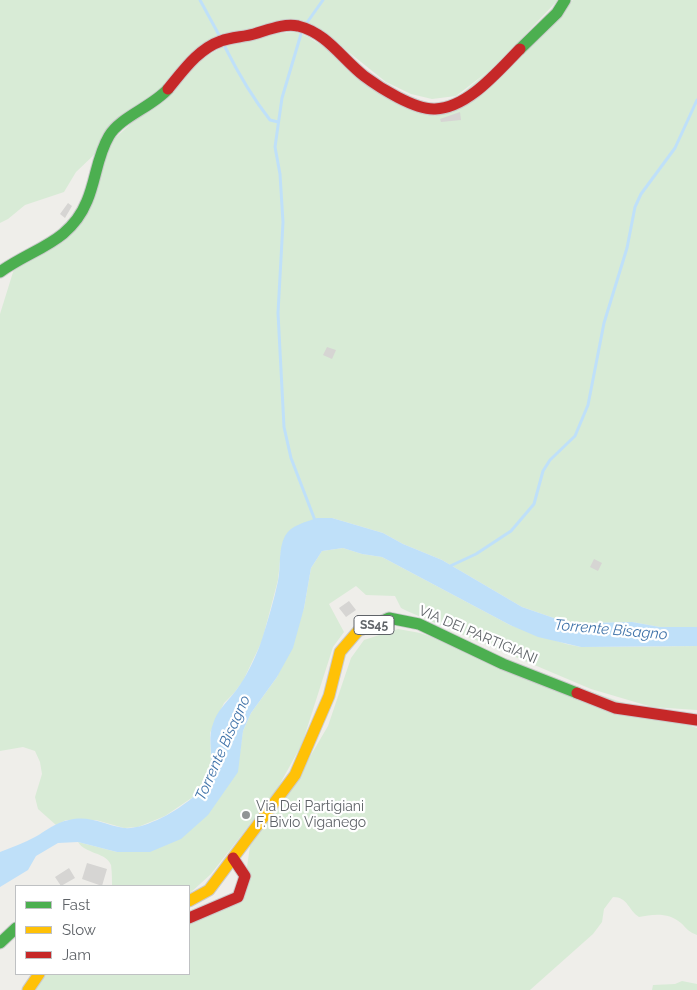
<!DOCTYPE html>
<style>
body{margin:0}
#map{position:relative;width:697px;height:990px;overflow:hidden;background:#efeeea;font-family:Raleway,sans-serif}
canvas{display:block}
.legend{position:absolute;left:15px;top:885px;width:175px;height:90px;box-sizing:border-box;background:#fff;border:1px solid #bfc1c3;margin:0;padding:6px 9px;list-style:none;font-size:15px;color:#5f6368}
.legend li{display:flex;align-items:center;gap:10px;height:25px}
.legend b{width:25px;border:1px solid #bfc1c3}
</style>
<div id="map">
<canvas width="697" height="990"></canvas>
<ul class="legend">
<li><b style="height:6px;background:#4caf50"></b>Fast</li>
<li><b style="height:6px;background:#ffc107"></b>Slow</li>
<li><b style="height:6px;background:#c62828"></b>Jam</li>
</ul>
</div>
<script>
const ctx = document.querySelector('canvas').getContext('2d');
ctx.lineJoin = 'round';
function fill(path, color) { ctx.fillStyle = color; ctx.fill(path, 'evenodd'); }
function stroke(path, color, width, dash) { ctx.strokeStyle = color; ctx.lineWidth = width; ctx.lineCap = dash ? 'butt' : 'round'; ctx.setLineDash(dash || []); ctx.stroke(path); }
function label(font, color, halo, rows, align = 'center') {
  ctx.font = font + ' Raleway,sans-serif'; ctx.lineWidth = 4.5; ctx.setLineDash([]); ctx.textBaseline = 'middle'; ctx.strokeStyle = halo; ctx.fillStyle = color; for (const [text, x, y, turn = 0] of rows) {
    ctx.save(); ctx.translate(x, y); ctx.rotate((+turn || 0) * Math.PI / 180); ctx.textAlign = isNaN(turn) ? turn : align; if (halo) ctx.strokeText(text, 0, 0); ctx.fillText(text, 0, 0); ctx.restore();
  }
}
fill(new Path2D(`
 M0,0H558L495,66L456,96L432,99L411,94L386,82L316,26L220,35L76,172L64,192L25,205L8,219L0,223Z
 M573,0H697V627H660L632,622L588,623L577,626L522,607L442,560L403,544L383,533L332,518L281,551L278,580L262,641L243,681L234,693L224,703L210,733L211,763L206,777L193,797L165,816L138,827L124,828L96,820H66L56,825L38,809L35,797L42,774L40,762L35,751L23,747L0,751V314L14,269L63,242L114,139L204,58L222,47L279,33L296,32L308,37L435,116Z
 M343,548L362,554L382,557L510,625L566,644L581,647H613L697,646V710L652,707L591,689L407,611L401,608L395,596L366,595L356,586L329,604L344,632L333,647L302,744L276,791L211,874L189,894V886H112C112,880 112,872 111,865C106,852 85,854 78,842L117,852L237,772L243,731L251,713L277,677L304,608L311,568L322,551Z
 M398,629L420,633L697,728V935C689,932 687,929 681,923C669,912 653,914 639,917C628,910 628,897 613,897L604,909L602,922L593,934L530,990H34L46,974H189V922L242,902L250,846L301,772L328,726L351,658L364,640Z
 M682,981L697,984V990H652L653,985L675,984Z`), '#d8ebd6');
fill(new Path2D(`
 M317,518H332L383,533L403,544L442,560L522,607L577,626L588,623L632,622L660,627H697V646L581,647L538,637L510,625L382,557L362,554L343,548L322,551L311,568L304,608L293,648L277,677L251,713L243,731L238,772L208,815L181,839L150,852H117L78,842L58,843L36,856L28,870L0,887V852C12,847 24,843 35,837C46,831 56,822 69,820C91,815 103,825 124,828C144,830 177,811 192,798C200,790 211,772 211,761C212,749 208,736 213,724C217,711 226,703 234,693C245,680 257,655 262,639C268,620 274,600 278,581C281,566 278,549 285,536C291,525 306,522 317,518Z`), '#bfe0f9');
stroke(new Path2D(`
 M200,0L219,35
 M306,24L323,0
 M301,34L282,98L275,147L280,174L283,222L278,313L284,427L291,458L316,523
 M225,47C238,73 252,97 270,120L278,122
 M448,567L476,554L511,531L534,504L543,471L550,460L575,436L588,405L604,323L627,248L635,207L641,194L675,148L697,100`), '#bfe0f9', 3);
fill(new Path2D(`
 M460,112L461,120L441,122L440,119Z
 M68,203L72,206L65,218L60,214Z
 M327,347L336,350L332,359L323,355Z
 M594,559L602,563L598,571L590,567Z
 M349,601L356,610L346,617L339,608Z
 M87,863L107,869L102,886L82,879Z
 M69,868L75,878L61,886L55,877Z`), '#d6d5d3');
const fast = new Path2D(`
 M520,49L557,13L565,0
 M0,272C33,248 70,243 87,201C96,180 97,156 109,136C120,117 152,107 168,89
 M378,623L389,618L419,624L503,664L577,693
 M0,943L16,928`);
const slow = new Path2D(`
 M189,901L209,890L295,775L329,696L340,652L358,631L378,623
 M28,990L39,974`);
const jam = new Path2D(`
 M168,89C183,71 198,49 221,41C231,37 243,37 254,34C268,30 284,23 298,26C327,33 342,59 364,76C380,88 415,110 435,109C468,108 498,71 520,49
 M577,693L615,708L697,720
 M189,918L238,897L245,876L233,858`);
stroke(fast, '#cacacb', 13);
stroke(slow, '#cacacb', 13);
stroke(jam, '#cacacb', 13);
stroke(fast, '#4caf50', 11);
stroke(slow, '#ffc107', 11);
stroke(jam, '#c62828', 11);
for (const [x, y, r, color] of [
 [246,815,5,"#919496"]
]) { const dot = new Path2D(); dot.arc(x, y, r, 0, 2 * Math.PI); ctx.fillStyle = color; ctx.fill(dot); stroke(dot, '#fff', 2); }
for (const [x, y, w] of [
 [374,625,40]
]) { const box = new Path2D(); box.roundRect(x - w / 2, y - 9.5, w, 19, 4); ctx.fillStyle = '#fff'; ctx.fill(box); stroke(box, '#5f6368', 1); }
label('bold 12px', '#5f6368', null, [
 ["SS45",374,625]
]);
label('14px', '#5f6368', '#fff', [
 ["VIA DEI PARTIGIANI",478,635,23]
]);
label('14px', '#5f6368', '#fff', [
 ["Via Dei Partigiani",256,807],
 ["F. Bivio Viganego",256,823]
], 'left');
label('italic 15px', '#4174aa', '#fff', [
 ["Torrente Bisagno",611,630,5],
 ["Torrente Bisagno",223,748,-66]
]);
</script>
